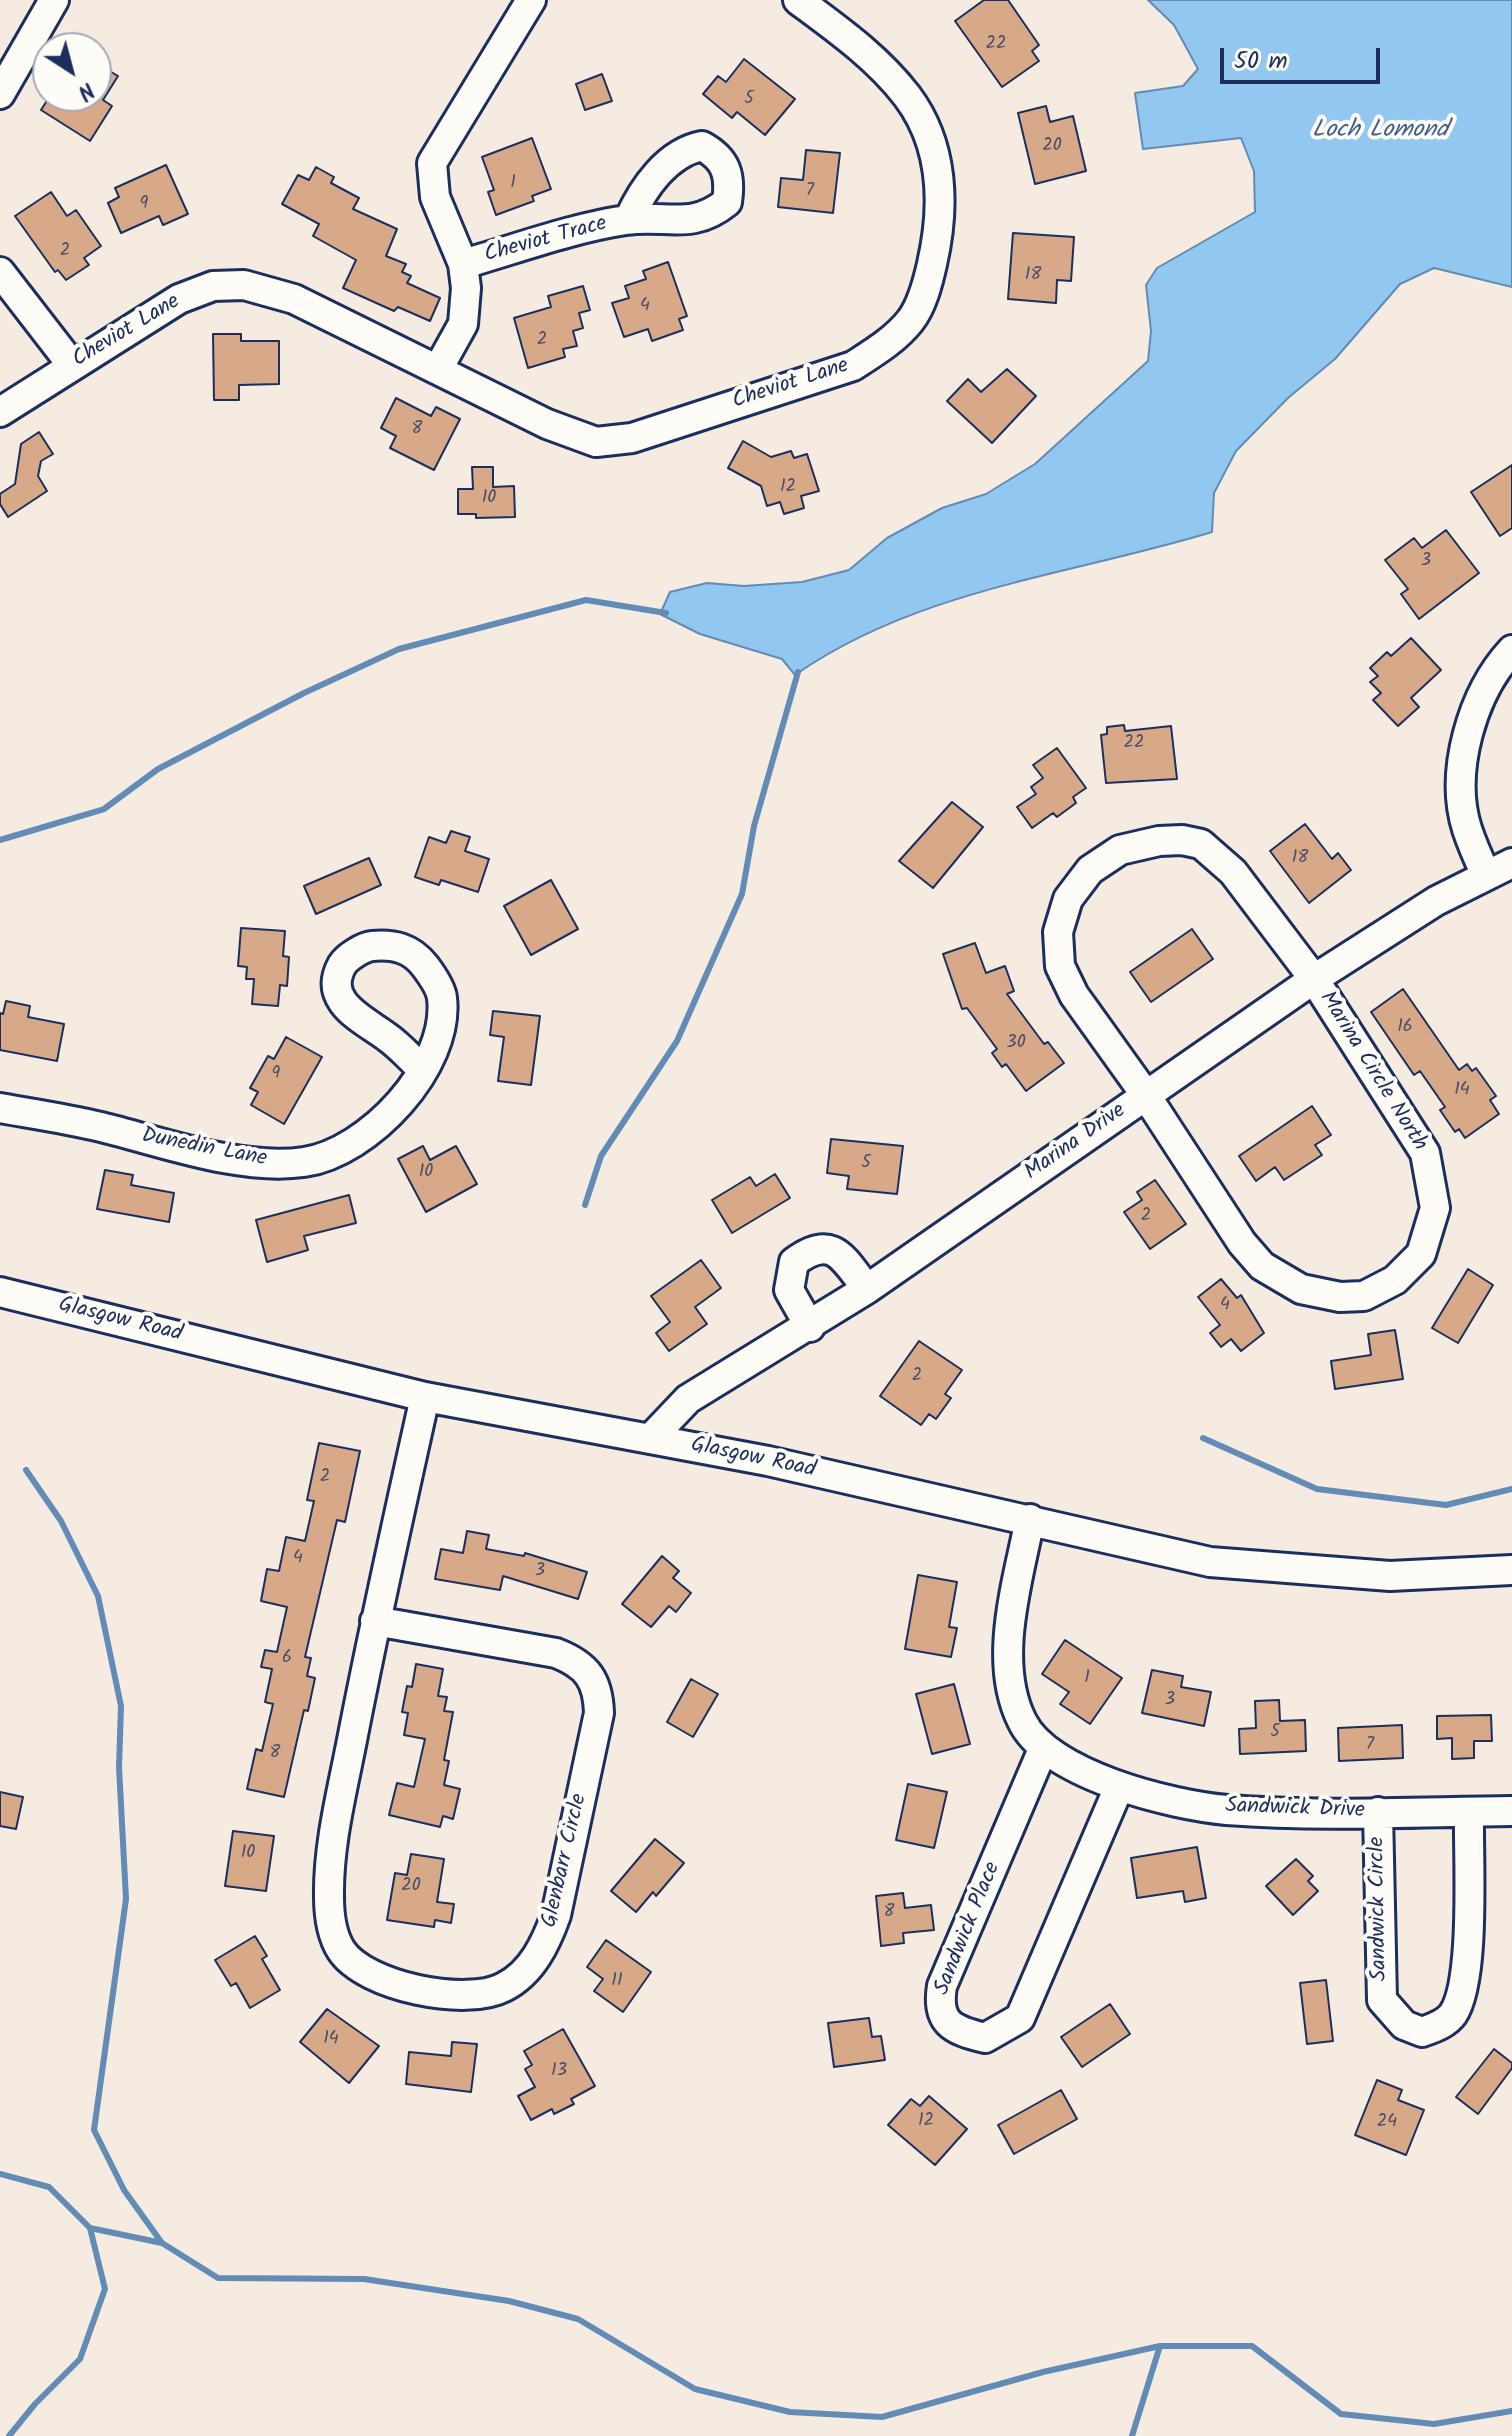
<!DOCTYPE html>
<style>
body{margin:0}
#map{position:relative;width:1512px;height:2436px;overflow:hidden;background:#f5ebe1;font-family:Kalam,sans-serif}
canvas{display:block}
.north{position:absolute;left:32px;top:32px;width:80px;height:80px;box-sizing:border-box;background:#fdfcf7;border:2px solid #a3aaba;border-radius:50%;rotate:144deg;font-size:22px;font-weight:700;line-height:32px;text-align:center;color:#1b2f5e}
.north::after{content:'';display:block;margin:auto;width:28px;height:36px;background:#1b2f5e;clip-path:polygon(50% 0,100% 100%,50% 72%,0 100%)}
.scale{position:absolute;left:1220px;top:48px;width:160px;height:36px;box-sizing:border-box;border:4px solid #1b2f5e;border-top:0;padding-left:10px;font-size:24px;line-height:28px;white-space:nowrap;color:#1b2f5e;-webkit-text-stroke:6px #fdfcf7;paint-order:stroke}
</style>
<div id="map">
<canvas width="1512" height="2436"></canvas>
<div class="north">N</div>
<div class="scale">50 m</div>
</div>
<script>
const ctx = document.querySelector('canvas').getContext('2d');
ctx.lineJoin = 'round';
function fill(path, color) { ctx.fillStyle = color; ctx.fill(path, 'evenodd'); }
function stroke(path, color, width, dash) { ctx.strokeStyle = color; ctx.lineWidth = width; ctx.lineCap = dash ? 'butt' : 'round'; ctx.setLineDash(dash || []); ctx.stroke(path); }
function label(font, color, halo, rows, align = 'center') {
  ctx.font = font + ' Kalam,sans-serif'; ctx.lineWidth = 8; ctx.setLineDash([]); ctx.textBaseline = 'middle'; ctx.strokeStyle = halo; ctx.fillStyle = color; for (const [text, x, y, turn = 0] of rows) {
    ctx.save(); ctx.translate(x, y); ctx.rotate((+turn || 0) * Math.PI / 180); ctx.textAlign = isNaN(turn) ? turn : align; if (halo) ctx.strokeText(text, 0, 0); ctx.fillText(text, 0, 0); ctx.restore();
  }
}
const water = new Path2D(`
 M1148,0H1512V287L1434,268L1400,284L1335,359L1288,398L1236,451L1214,493L1212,532C1071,575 918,589 795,675L782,659L700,634L660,614L670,592L707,583L744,586L802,582L849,570L887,538L942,508L986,494L1035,464L1148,361L1151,331L1146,285L1157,268L1255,212L1254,171L1241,138L1143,149L1135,93L1183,86L1198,69L1174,25Z`);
fill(water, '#92c8f0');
stroke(water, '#628bb6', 2);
stroke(new Path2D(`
 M0,840L104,809L158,769L304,693L399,649L586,600L666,613
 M585,1205L601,1156L677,1041L742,894L754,826L798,672
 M1203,1438L1317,1489L1446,1505L1512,1489
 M26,1470L61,1521L98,1596L121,1706L119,1767L126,1899L94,2130L124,2190L162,2243
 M0,2174L49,2187L90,2228L162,2243L218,2278L364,2279L509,2301L578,2319L695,2389L790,2412L882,2417L1043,2372L1160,2346H1252L1341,2414L1434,2424L1512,2411
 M9,2436L35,2404L80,2359L105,2289L90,2228
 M1132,2436L1160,2346`), '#628bb6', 6);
const building = new Path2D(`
 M984,0H1008L1039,45L1032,51L1039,61L1002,87L955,21Z
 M744,59L795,99L765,135L737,112L732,118L703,94L718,76L726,82Z
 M96,63L118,76L103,100L112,106L90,141L41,110L50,96H96Z
 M602,74L612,101L585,110L576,84Z
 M1046,106L1050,122L1073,116L1086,171L1035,184L1018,113Z
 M532,138L551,189L532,196L534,201L496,215L488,192L494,190L482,157Z
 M806,150L840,153L833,213L778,207L781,178L803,180Z
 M166,165L188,214L163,225L159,216L121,233L108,203L119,197L115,188Z
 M316,167L334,177L331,183L359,198L353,209L397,229L386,256L406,264L402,272L411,276L407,283L440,298L430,321L398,307L394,311L343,288L356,260L313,236L319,224L282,204L298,175L309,180Z
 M51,192L67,216L76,210L101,246L84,258L89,265L66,280L58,270L55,272L15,216Z
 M1013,233L1074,237L1071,281L1057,280L1056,303L1008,299Z
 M668,262L687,316L679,319L683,330L652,341L648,329L624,337L612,303L629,298L625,286L646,279L643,271Z
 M583,286L590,310L579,313L583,328L573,331L577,346L563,349L565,357L528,368L514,318L551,307L548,296Z
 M213,334H241V341H279V384L239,385V400H214Z
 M1007,369L1036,396L992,443L947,401L968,379L981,392Z
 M396,398L431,416L436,407L460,419L434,470L390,448L396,436L381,428Z
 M39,432L53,454L41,461L38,476L47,491L8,517L0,504V494L15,484L21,444Z
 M743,441L771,457L791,451L794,458L807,454L819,491L801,496L804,508L784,514L780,502L767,506L761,486L728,468Z
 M1512,465V528L1500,536L1471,492Z
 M472,467H493V487L514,486L515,517L476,518V514H458V489H473Z
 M1446,530L1479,573L1419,619L1401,594L1408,589L1385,560L1414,538L1422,548Z
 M1411,638L1441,670L1411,698L1419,707L1398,726L1373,700L1381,693L1370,682L1378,676L1370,668L1387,652L1391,656Z
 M1124,725L1125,731L1171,726L1177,779L1106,783L1101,735L1107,734V727Z
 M1057,748L1086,788L1073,797L1076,803L1057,817L1053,813L1032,828L1017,807L1036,794L1031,787L1043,778L1033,765Z
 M952,802L983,827L933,888L899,861Z
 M1305,824L1332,859L1338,853L1351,870L1309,903L1270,851Z
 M451,831L470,837L465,851L489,859L478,892L441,880L439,885L415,877L429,837L446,843Z
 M369,858L381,885L316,914L304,886Z
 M551,880L578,929L531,955L504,906Z
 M241,928L285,931L283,956L289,957L287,986L280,985L278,1006L252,1004L254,979H246L247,967L238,966Z
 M1192,929L1213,959L1151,1002L1130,972Z
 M975,943L986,973L1005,966L1014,991L1007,994L1044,1044L1048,1042L1064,1063L1026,1091L1006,1064L1002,1067L992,1053L997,1049L967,1008L962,1009L943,954Z
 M1403,989L1459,1070L1467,1064L1472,1071L1476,1068L1496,1096L1490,1100L1499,1114L1465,1138L1459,1129L1455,1132L1440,1110L1445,1107L1420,1071L1414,1075L1371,1012Z
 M6,1001L30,1006L28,1017L64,1024L57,1061L0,1050V1013L3,1014Z
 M493,1011L540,1016L531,1085L498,1081L504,1037L490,1035Z
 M286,1037L322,1057L284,1124L251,1105L258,1092L250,1088L268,1056L274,1059Z
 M1312,1106L1331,1135L1315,1145L1322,1155L1284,1180L1275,1167L1256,1181L1239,1156Z
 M831,1139L903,1146L897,1194L847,1189L849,1176L827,1173Z
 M423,1146L430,1160L456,1146L477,1184L426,1212L398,1159Z
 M105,1170L133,1175L131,1185L174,1193L169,1222L97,1209Z
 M775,1174L790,1198L732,1233L712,1200L750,1177L756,1186Z
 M1155,1180L1186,1224L1150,1249L1124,1212L1142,1200L1137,1192Z
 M349,1195L356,1223L304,1236L308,1250L267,1262L256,1220Z
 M701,1260L721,1288L695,1307L707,1324L669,1351L656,1333L670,1322L651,1296Z
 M1468,1269L1493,1285L1458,1343L1432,1328Z
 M1221,1279L1237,1298L1241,1295L1264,1333L1241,1351L1231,1339L1221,1347L1210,1333L1220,1325L1198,1297Z
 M1395,1330L1403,1379L1335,1389L1331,1361L1371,1355L1368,1334Z
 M919,1341L962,1370L945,1394L951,1398L936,1419L929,1414L921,1425L880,1396Z
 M319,1443L360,1451L345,1522L337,1520L305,1657L311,1658L307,1676L315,1678L308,1711L304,1710L284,1797L247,1789L256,1749L262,1751L273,1704L265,1702L272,1669L261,1667L265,1650L277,1652L287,1607L261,1601L267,1569L279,1571L286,1537L305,1541L314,1501L307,1500Z
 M467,1531L489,1535L486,1549L524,1556L525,1553L587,1572L578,1599L503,1576L500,1590L435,1579L441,1549L463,1553Z
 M662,1556L679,1571L673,1578L691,1593L676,1612L669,1606L651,1627L622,1604Z
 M918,1575L957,1582L949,1627L957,1628L951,1657L905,1649Z
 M1065,1640L1122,1678L1090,1724L1060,1704L1069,1692L1042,1674Z
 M416,1664L443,1669L438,1696L447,1697L444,1711L453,1712L444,1760L449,1761L444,1785L460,1789L453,1819L443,1816L440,1827L389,1815L397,1783L414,1787L425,1739L404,1735L408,1713L402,1712L407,1686L412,1687Z
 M1152,1670L1183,1676L1181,1687L1211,1692L1204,1726L1142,1713Z
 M691,1679L718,1694L693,1737L667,1722Z
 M954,1684L970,1744L932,1754L916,1694Z
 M1279,1700L1280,1721L1305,1720L1306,1751L1240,1754L1239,1729L1256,1728L1255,1701Z
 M1491,1715L1492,1741H1474V1758L1452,1759V1738L1437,1739V1716Z
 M1402,1725L1403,1758L1339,1761L1338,1728Z
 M908,1784L947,1792L934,1848L896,1840Z
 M0,1792L23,1797L16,1829L0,1826Z
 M233,1831L274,1836L266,1891L225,1886Z
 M655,1839L684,1863L656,1896L653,1892L636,1912L611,1891Z
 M1197,1847L1206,1898L1185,1902L1183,1891L1137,1898L1131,1858Z
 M411,1854L444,1859L437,1902L454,1904L451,1923L435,1920L434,1927L387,1920L395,1873L407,1875Z
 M1296,1859L1313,1876L1308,1881L1318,1891L1293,1915L1266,1886Z
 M903,1893L905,1908L931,1905L934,1930L903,1933L904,1943L881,1946L876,1896Z
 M255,1936L267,1956L262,1959L280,1990L250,2008L236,1983L231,1986L215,1960Z
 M606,1940L651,1972L623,2012L594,1991L603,1979L587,1967Z
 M1326,1980L1333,2041L1307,2044L1300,1983Z
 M1110,2004L1130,2034L1082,2067L1061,2037Z
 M327,2009L379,2046L349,2083L300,2042Z
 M869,2018L872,2037L881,2036L885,2060L834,2067L828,2023Z
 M563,2029L595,2086L571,2099L574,2104L554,2114L552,2109L531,2120L518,2096L535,2087L525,2069L532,2065L524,2051Z
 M452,2042L477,2044L471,2092L406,2084L409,2052L451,2056Z
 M1494,2049L1512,2063V2068L1478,2114L1456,2097Z
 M1377,2080L1402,2090L1398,2100L1424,2110L1406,2155L1355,2135Z
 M1061,2090L1077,2119L1014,2154L998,2125Z
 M929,2096L967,2129L935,2165L888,2125L911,2099L920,2106Z`);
fill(building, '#d7a988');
stroke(building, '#1b2f5e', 2);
const minor = new Path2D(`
 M0,94L54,0
 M463,264C516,249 572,228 626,220C667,214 691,231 727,202C731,175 726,159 702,146C667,153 643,188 629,219
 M0,272L72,365
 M438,369L463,324L466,288L463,264L435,197L432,163L531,0
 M0,412L179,299L213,286L244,285L294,299L547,424L596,442L632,438L853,366C873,353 895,340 910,321C922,306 928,282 932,264C945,207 944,145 907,96C877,57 837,29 798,0
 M1182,840L1201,844L1233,872L1314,979L1425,1153L1435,1208L1421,1254L1395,1280L1364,1296L1340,1297L1301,1289L1262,1266L1242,1243L1145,1094L1074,995L1060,966L1058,932L1068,899L1090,870L1120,850L1159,841Z
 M1486,875C1479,860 1472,844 1467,829C1449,772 1472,693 1512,650
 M0,1108C34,1114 68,1119 101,1127C163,1142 240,1171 304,1162C368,1153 450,1067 442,998C441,988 431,974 425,966C411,948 394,944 372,946C363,947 347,957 342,965C322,1002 363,1019 387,1037C400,1046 411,1059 423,1070
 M0,1292L425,1397L768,1461L1210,1562L1390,1576L1512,1570
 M810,1327L789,1290L794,1262C833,1233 843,1258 867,1289
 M651,1438L688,1399L867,1289L1314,979L1436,901L1512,863
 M1030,1519C1018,1581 992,1661 1022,1721C1048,1775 1171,1805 1227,1810C1321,1817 1418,1812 1512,1811
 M375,1621L556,1653C587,1665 598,1680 599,1713L556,1915C546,1943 532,1973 504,1987C467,2007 365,1987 341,1950C331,1934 329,1915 329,1897C328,1843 343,1788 353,1735C375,1622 400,1509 425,1397
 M1043,1749L942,1986C936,2023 952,2030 985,2038L1020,2018L1119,1787
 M1378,1812L1382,2000L1404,2025L1422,2032C1433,2028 1446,2024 1453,2014C1476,1980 1468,1856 1469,1812`);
stroke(minor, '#1b2f5e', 34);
stroke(minor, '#fdfcf7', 28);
label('18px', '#4a4e68', null, [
 ["22",996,45],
 ["5",749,100],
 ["20",1052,147],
 ["1",513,184],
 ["7",810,192],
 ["9",144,205],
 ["2",65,252],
 ["18",1033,276],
 ["4",645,307],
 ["2",542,341],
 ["8",417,430],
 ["12",788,488],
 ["10",489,499],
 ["3",1426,562],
 ["22",1134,744],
 ["18",1300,859],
 ["16",1405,1028],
 ["30",1016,1044],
 ["9",276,1075],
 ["14",1462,1091],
 ["5",866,1164],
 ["10",426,1173],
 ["2",1146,1217],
 ["4",1225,1306],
 ["2",917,1377],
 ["2",325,1478],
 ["4",298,1559],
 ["3",540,1572],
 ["6",287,1659],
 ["1",1087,1679],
 ["3",1170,1701],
 ["5",1275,1733],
 ["7",1370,1746],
 ["8",275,1754],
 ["10",248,1854],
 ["20",411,1887],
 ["8",889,1913],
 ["11",617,1982],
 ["14",331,2040],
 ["13",559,2072],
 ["12",926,2122],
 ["24",1387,2123]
]);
label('22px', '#1b2f5e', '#fdfcf7', [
 ["Cheviot Trace",546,241,-15],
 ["Cheviot Lane",127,332,-31],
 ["Cheviot Lane",791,385,-18],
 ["Marina Circle North",1372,1072,58],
 ["Marina Drive",1076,1143,-35],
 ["Dunedin Lane",204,1149,11],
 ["Glasgow Road",120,1321,14],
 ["Glasgow Road",753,1459,12],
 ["Sandwick Drive",1295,1810,2],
 ["Glenbarr Circle",566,1861,-77],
 ["Sandwick Circle",1380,1909,-91],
 ["Sandwick Place",969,1929,-68]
]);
label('italic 24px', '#3f5d8a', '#fdfcf7', [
 ["Loch Lomond",1380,132]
]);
</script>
